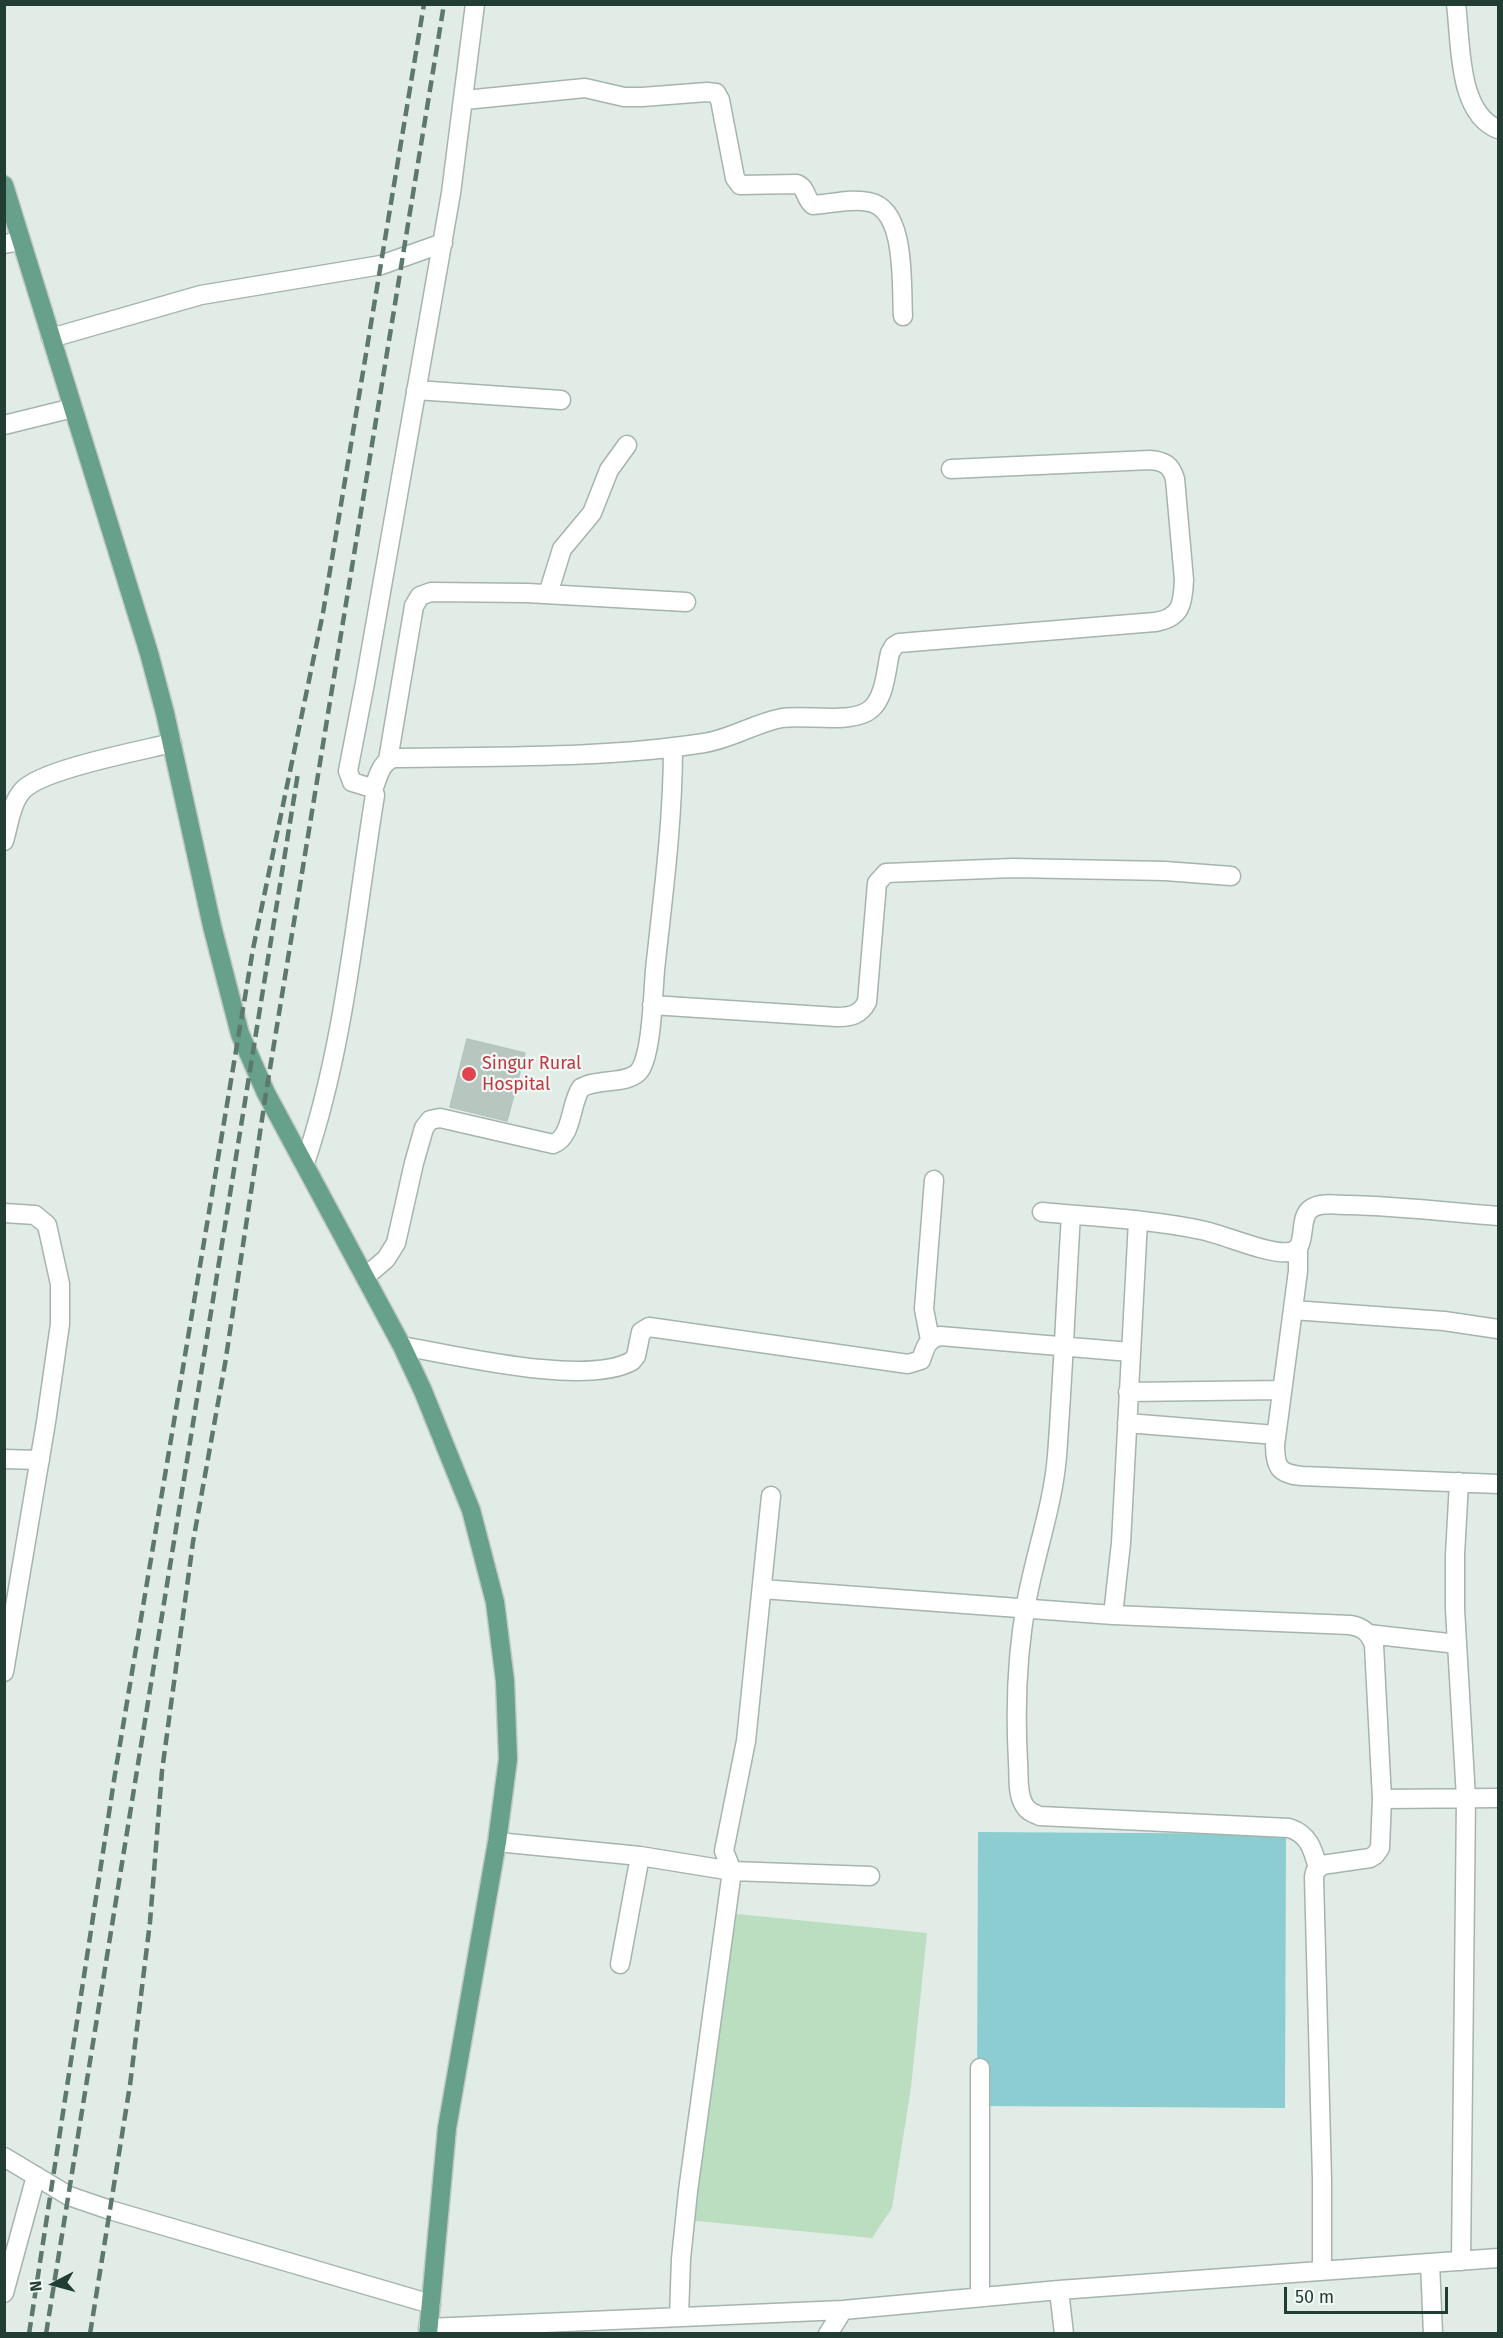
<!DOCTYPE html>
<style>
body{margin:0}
#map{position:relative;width:1503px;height:2338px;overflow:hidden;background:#e2ece6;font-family:"Fira Sans",sans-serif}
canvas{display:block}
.frame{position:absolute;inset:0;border:6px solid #223d33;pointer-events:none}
.north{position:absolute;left:24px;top:2254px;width:60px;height:60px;-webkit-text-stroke:4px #f2f8f5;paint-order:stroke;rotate:264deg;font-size:16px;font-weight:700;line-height:24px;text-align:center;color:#223d33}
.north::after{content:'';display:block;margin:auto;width:21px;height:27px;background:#223d33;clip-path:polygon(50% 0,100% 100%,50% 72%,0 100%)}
.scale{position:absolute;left:1284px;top:2287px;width:164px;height:27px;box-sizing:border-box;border:3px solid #223d33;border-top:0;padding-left:8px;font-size:18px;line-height:21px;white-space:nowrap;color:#223d33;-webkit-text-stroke:4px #f2f8f5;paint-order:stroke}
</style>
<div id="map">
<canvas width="1503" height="2338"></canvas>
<div class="frame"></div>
<div class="north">N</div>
<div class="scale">50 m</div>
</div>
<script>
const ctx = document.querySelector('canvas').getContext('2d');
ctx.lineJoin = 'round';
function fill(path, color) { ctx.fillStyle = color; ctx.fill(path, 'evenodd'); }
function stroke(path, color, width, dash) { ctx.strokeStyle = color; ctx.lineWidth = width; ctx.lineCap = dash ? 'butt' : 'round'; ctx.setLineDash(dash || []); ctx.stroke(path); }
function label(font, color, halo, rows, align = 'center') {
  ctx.font = font + ' "Fira Sans",sans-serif'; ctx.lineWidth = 4.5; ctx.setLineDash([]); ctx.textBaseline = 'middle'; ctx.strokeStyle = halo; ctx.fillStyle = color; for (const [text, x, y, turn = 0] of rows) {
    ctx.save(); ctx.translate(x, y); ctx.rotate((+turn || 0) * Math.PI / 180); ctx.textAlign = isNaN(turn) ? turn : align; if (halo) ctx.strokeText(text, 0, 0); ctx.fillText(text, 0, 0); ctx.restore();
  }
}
fill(new Path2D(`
 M717,1912L927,1933L911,2087L892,2208L872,2238L687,2220Z`), '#bbddc0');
fill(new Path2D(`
 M978,1832L1286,1834L1285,2108L977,2106Z`), '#8bcdd0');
const building = new Path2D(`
 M467,1039L525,1053L507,1121L450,1107Z`);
fill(building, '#b7c7bf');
stroke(building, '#b4c5bd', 1.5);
const minor = new Path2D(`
 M1456,4C1461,41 1457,113 1498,129
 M465,100L585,88L624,97H642L707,92L716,93L720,100L735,178L740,185L797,184C807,188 805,199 813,205C831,204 852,198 869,202C907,209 901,286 903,316
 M4,244L21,241
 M51,338L201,295L381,265L443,243
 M416,390L561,400
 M4,425L73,408
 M548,594L562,549L592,513L609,470L627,445
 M388,760L414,606L420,596L431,592L527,593L686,602
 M373,790C378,778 380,762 394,758C497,756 601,759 704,743C731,739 755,723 782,718C805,714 853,725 871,709C885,697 886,670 890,653L894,646L899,643L1155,622C1181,618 1183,604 1184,580L1175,479C1171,465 1164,461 1150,460L951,469
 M4,841C9,824 11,803 23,790C43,769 140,751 172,743
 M652,1005L837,1017C851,1017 860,1015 867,1002L877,883L886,873L1013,868L1165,871L1231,876
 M305,1163C345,1045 355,918 375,795L372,788L352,782L348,771L365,683L451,193L475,4
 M1042,1212C1094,1217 1149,1219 1201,1230C1223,1234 1268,1255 1289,1252C1310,1250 1296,1217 1312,1208C1322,1202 1337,1205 1348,1205C1399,1206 1448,1212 1498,1216
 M4,1213L35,1215L47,1225L60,1284V1324L46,1422L4,1672
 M1071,1215C1066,1295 1063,1376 1057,1456C1053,1505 1036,1551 1027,1599C1017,1652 1015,1708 1018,1762C1019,1775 1017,1791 1023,1803C1027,1811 1032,1813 1040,1816L1289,1828C1309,1834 1313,1850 1318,1868
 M1298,1248V1271L1275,1445C1275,1467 1279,1474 1302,1476L1498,1484
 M365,1277L386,1259L396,1243L414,1163L424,1128L430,1120L440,1118L553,1144C573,1137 570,1103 581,1088C597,1078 630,1085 640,1070C652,1052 653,993 655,970C663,896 673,822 673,747
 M1293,1310L1444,1321L1498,1329
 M930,1340L924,1309L934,1180
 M402,1346C455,1355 586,1387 632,1361L636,1356L641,1332L649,1327L908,1364L921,1360C925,1348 927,1339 940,1336L1130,1352
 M1128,1392L1282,1390
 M1127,1423L1276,1435
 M4,1459L40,1460
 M1459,1482L1455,1555V1609L1466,1798L1461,2261
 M762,1589L1113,1615L1350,1625C1363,1627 1370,1633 1374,1645L1382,1799L1380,1848L1375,1855L1370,1858L1322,1865L1315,1872L1314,1877L1322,2179V2270
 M1113,1615L1121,1543L1138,1221
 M1368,1634L1457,1644
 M1382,1799L1498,1798
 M497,1842L640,1856L732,1871L870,1876
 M620,1964L640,1856
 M980,2068V2297
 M4,2157L69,2196L110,2210L431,2304
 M1430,2263L1433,2334
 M1059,2290L1064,2334
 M4,2293L36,2176
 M679,2316L681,2259L688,2191L732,1871L724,1851L746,1741L771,1496
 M428,2328L843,2310L1059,2290L1498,2258
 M828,2334L843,2310`);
const major = new Path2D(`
 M4,185L149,653L165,713L212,926L240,1034L266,1093L402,1346L423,1391L471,1510L495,1602L505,1681L508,1759L497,1842L447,2128L428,2334`);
stroke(minor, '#a5b4ad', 21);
stroke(major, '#c1c9c6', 21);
stroke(minor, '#fff', 18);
stroke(major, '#67a18b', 18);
stroke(new Path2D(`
 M29,2334L115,1774L253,949L323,613L424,4
 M46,2334L298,773
 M90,2334L130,2085L150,1922L162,1771L193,1542L225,1364L266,1093L444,4`), '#5d786e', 4.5, [12, 6]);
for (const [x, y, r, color] of [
 [469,1074,8,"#e0444e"]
]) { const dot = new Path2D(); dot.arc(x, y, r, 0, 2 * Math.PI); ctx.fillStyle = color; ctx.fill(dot); stroke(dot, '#f2f8f5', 2); }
label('18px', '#be3a42', '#f2f8f5', [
 ["Singur Rural",482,1064],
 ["Hospital",482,1085]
], 'left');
</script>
